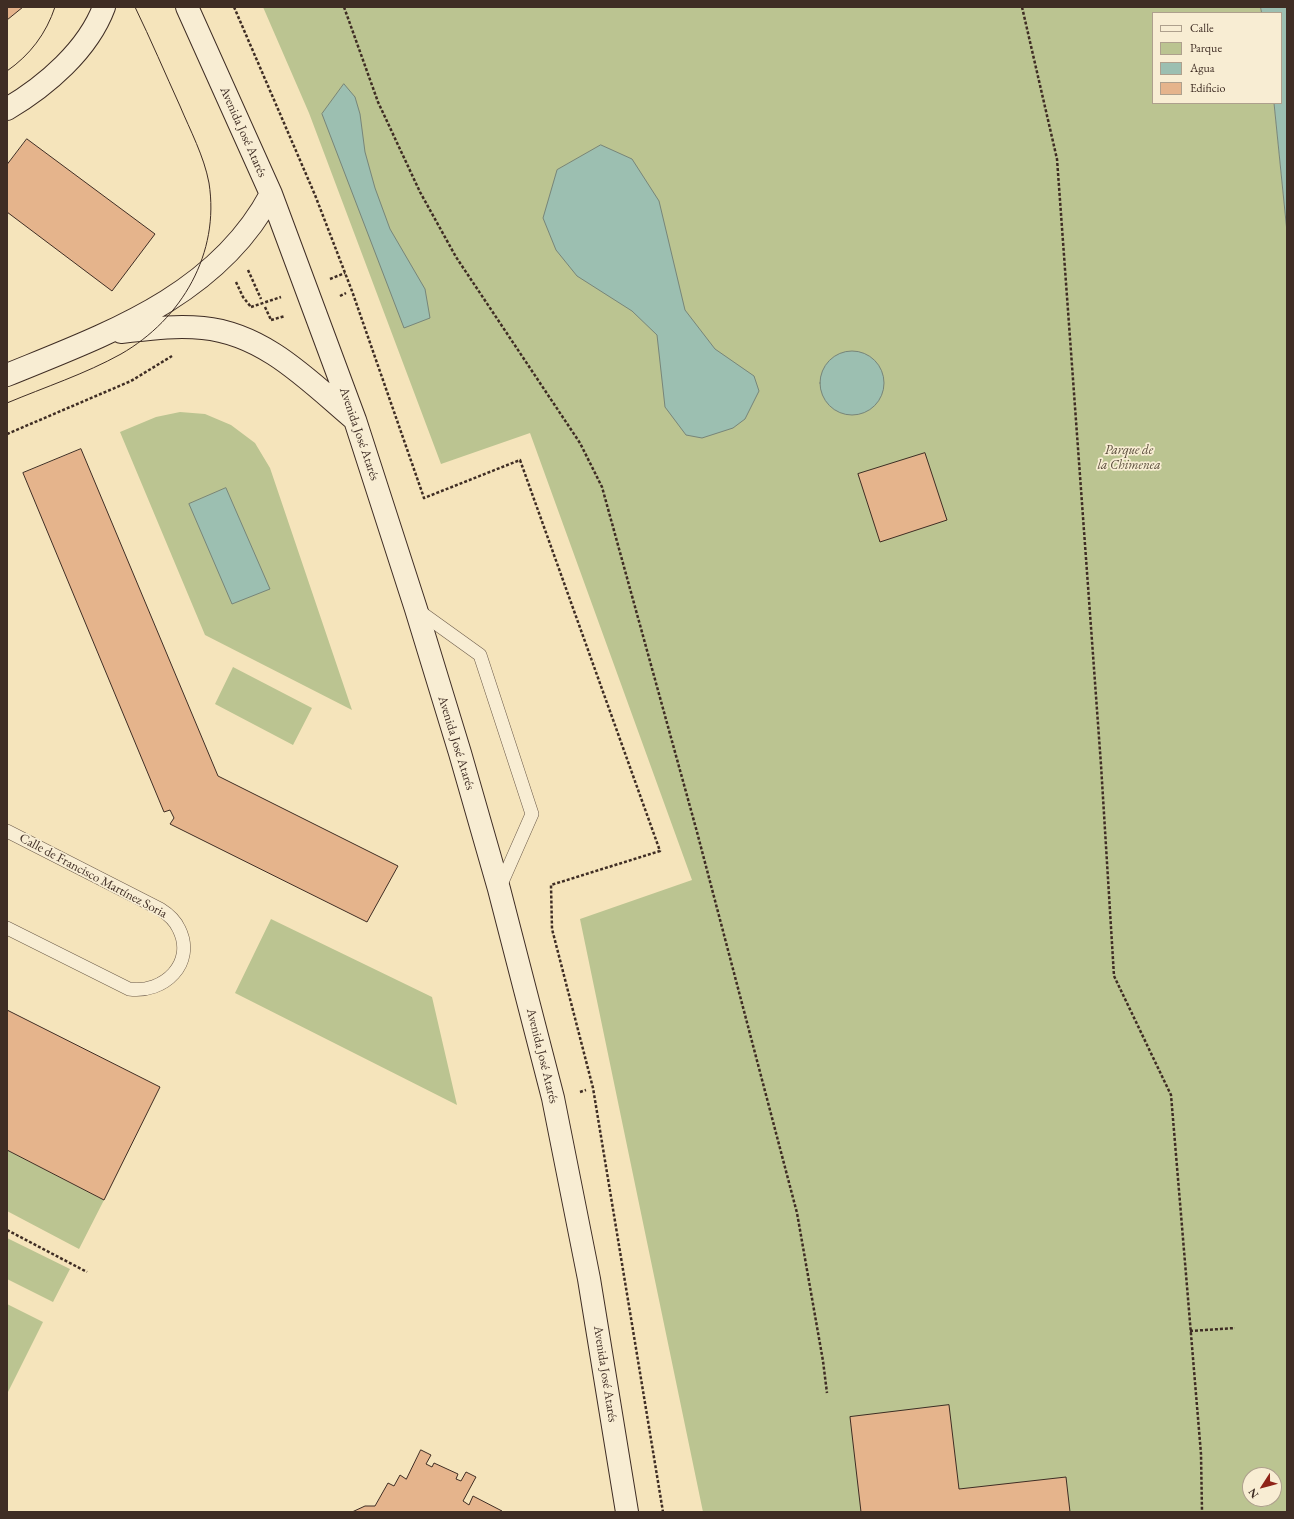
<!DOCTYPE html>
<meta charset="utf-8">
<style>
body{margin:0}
#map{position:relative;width:1294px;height:1519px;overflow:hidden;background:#f5e4bb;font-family:"EB Garamond",serif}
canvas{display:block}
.frame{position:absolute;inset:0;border:8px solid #3f2d24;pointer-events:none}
.legend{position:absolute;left:1152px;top:12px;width:130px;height:92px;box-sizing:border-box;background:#f8edd3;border:1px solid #aea08d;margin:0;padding:5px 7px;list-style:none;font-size:12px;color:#3f2d24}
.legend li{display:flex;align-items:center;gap:8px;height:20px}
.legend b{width:20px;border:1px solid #aea08d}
.north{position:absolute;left:1242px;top:1467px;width:40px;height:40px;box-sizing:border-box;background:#f8edd3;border:1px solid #aea08d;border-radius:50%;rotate:234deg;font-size:11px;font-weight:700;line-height:16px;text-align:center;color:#3f2d24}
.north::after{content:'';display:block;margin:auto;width:14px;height:18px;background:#8f2418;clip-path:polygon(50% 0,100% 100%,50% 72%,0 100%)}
</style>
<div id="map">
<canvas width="1294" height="1519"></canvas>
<div class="frame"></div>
<ul class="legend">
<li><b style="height:5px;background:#f8edd3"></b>Calle</li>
<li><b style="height:11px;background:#bbc491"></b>Parque</li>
<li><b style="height:11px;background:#9cbfb1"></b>Agua</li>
<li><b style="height:11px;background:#e5b48c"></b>Edificio</li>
</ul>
<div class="north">N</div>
</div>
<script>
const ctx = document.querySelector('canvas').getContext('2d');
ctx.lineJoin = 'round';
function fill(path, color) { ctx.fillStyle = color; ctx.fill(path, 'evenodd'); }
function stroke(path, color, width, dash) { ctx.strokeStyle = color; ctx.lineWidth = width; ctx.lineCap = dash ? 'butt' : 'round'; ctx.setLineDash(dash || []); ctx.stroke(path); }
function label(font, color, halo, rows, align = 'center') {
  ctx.font = font + ' "EB Garamond",serif'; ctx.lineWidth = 3.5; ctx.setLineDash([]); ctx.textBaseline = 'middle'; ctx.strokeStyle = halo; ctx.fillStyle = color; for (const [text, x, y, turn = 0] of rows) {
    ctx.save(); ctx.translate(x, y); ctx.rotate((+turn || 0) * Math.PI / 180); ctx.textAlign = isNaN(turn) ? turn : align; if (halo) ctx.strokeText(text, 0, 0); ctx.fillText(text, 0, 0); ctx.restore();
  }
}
fill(new Path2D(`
 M263,7H1261L1262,13H1153V103H1274L1287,232V1512H703L580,919L692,880L530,433L441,464L309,113ZM1250,1475H1274V1499H1250Z
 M180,412L205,414L231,425L255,443L270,468L352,710L205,635L120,432L156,417Z
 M233,667L312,708L293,745L215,704Z
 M271,919L432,997L457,1105L235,993Z
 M7,1150L104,1200L79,1249L7,1211Z
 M7,1238L70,1269L53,1302L7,1279Z
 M7,1304L43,1322L7,1394Z`), '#bbc491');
const water = new Path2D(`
 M1261,7H1287V232L1274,103H1281V13H1262Z
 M344,84L355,97L360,114L365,152L375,188L390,229L425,289L430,318L404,328L322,114Z
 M601,145L632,159L659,201L685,310L715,349L754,376L759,391L745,419L733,428L702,438L686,435L665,407L657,335L632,311L577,276L556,250L543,218L557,170Z
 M820 383a32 32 0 1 1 64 0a32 32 0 1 1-64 0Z
 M226,488L270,589L232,604L189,504Z`);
fill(water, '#9cbfb1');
stroke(water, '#778579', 1);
const building = new Path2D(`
 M7,7H23L7,20Z
 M27,139L155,234L112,291L7,212V165Z
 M81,449L218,776L398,866L367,922L170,824L174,818L170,810L164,812L23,473Z
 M925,453L947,520L880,542L858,474Z
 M7,1010L160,1087L104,1200L7,1150Z
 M949,1405L959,1489L1066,1477L1070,1512H861L850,1417Z
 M421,1450L431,1455L426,1464L432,1467L434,1463L458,1474L456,1479L461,1481L466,1472L476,1477L463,1501L469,1505L473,1496L502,1511V1512H352L365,1506H375L388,1483L394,1486L400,1475L406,1479Z`);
fill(building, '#e5b48c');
stroke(building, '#3f2d24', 1);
const lane = new Path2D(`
 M416,609L480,655L532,814L499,889
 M7,831L160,909C168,914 175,920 179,929C196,963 164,994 129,989L7,928`);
const secondary = new Path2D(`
 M187,7L271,194L355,420L416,609L460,753L499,889L553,1098L589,1279L627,1512
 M7,109C46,86 88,50 104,7
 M121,332C148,329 175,325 203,328C265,334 309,381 354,419
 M7,375C107,334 217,296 271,194`);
stroke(lane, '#6c5b4a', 14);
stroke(secondary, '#3f2d24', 24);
stroke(new Path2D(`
 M234,7L315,195L352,291L424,498L520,460L660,851L551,885L552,929L593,1088L663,1512
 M344,7L378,102L420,192L456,257L580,443L602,487L697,832L797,1213L823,1361L827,1393
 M1022,7L1057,159L1101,765L1114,976L1171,1095L1201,1454L1202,1512
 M248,270L261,299
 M330,279L345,273
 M236,282L243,297L251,307
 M340,296L346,293
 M251,307L281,297
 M265,307L271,320
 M271,320L285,316
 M7,434L131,381L172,356
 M580,1092L586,1090
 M7,1230L87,1272
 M1190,1331L1235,1328`), '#3f2d24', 2.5, [3, 2]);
stroke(lane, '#f8edd3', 13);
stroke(secondary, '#f8edd3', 22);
stroke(new Path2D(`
 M7,71C30,55 46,34 55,7
 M7,403C45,387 85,374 121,354C182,319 220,253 209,183C204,156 190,130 180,106C165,73 151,40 135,7`), '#3f2d24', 1);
label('13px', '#3f2d24', '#f8edd3', [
 ["Avenida José Atarés",243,132,66],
 ["Avenida José Atarés",359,434,71],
 ["Avenida José Atarés",456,743,73],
 ["Calle de Francisco Martínez Soria",93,876,28],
 ["Avenida José Atarés",542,1056,76],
 ["Avenida José Atarés",605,1374,81]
]);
label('italic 13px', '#584b3a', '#f8edd3', [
 ["Parque de",1129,450],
 ["la Chimenea",1129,465]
]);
</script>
